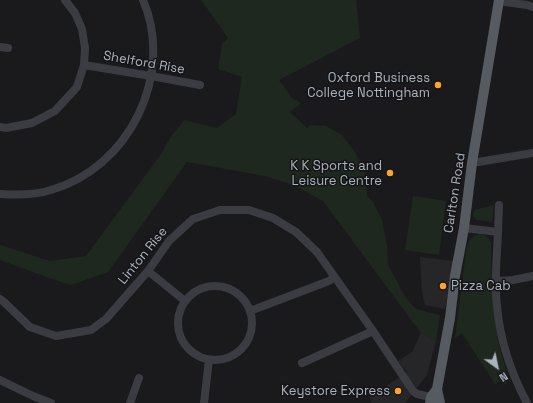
<!DOCTYPE html>
<style>
body{margin:0}
#map{position:relative;width:533px;height:403px;overflow:hidden;background:#1a1a1c;font-family:"Space Grotesk",sans-serif}
canvas{display:block}
.north{position:absolute;left:477px;top:347px;width:40px;height:40px;-webkit-text-stroke:3px #151517;paint-order:stroke;rotate:147deg;font-size:11px;font-weight:700;line-height:16px;text-align:center;color:#abb3bd}
.north::after{content:'';display:block;margin:auto;width:14px;height:18px;background:#abb3bd;clip-path:polygon(50% 0,100% 100%,50% 72%,0 100%)}
</style>
<div id="map">
<canvas width="533" height="403"></canvas>
<div class="north">N</div>
</div>
<script>
const ctx = document.querySelector('canvas').getContext('2d');
ctx.lineJoin = 'round';
function fill(path, color) { ctx.fillStyle = color; ctx.fill(path, 'evenodd'); }
function stroke(path, color, width, dash) { ctx.strokeStyle = color; ctx.lineWidth = width; ctx.lineCap = dash ? 'butt' : 'round'; ctx.setLineDash(dash || []); ctx.stroke(path); }
function label(font, color, halo, rows, align = 'center') {
  ctx.font = font + ' "Space Grotesk",sans-serif'; ctx.lineWidth = 3; ctx.setLineDash([]); ctx.textBaseline = 'middle'; ctx.strokeStyle = halo; ctx.fillStyle = color; for (const [text, x, y, turn = 0] of rows) {
    ctx.save(); ctx.translate(x, y); ctx.rotate((+turn || 0) * Math.PI / 180); ctx.textAlign = isNaN(turn) ? turn : align; if (halo) ctx.strokeText(text, 0, 0); ctx.fillText(text, 0, 0); ctx.restore();
  }
}
fill(new Path2D(`
 M420,257L454,261L445,309L425,305L422,292Z
 M421,333L436,341L427,375L405,403H371L369,387L382,389L407,372L398,361L412,352Z`), '#262629');
fill(new Path2D(`
 M201,0H356L360,38L279,80L292,98L301,103L290,112L307,128L311,125L326,126L342,135L355,152L366,175L367,196L373,202L382,220L387,246L388,265L406,298L415,308L419,310L440,315L436,341L421,333L323,201L293,185L265,176L187,162L108,272L71,285L52,279L0,260V245L50,261L86,256L161,154L170,138L184,120L217,128L236,114L242,77L218,69L222,44L228,38Z
 M413,196L446,201L439,255L405,250Z
 M494,205L492,222L476,220L473,216L474,210Z
 M480,234L486,236L491,242C492,292 492,334 510,381L503,385L500,381L495,384L462,333L455,338L466,252C469,241 469,237 480,234Z`), '#1f281f');
stroke(new Path2D(`
 M498,1L527,5L533,7
 M0,47L8,48
 M84,65L151,76L200,85
 M0,127L6,128L32,123L55,111L77,87L84,65L85,48L82,29L75,13L65,0
 M472,163L533,153
 M0,194C16,195 36,195 51,190C129,168 175,75 143,0
 M464,228L498,232C497,257 494,282 497,306C500,340 511,373 527,403
 M498,232L499,205
 M148,271L185,301
 M496,281L513,280L533,276
 M178 323a37 37 0 1 1 74 0a37 37 0 1 1-74 0Z
 M0,299L4,302L30,327L56,336L91,330L106,319L148,271L169,241L193,219L220,210H249L273,218L296,232L317,252L373,331L413,391L417,394L431,397
 M250,311L329,281L334,277
 M302,363L373,331
 M0,380L33,396L51,403
 M130,403L139,378
 M204,403L209,360`), '#3a3c42', 8);
stroke(new Path2D(`
 M430,403L431,397L437,389
 M440,403L437,389L450,318L455,276L464,228L472,163L499,0`), '#565a61', 10);
for (const [x, y, r, color] of [
 [438,85,4,"#ffa32f"],
 [390,173,4,"#ffa32f"],
 [443,286,4,"#ffa32f"],
 [398,391,4,"#ffa32f"]
]) { const dot = new Path2D(); dot.arc(x, y, r, 0, 2 * Math.PI); ctx.fillStyle = color; ctx.fill(dot); stroke(dot, '#151517', 1.5); }
label('13px', '#abb3bd', '#151517', [
 ["Shelford Rise",144,63,10],
 ["Carlton Road",455,193,-81],
 ["Linton Rise",143,256,-51]
]);
label('13px', '#abb3bd', '#151517', [
 ["Oxford Business",430,78],
 ["College Nottingham",430,93],
 ["K K Sports and",382,166],
 ["Leisure Centre",382,181],
 ["Pizza Cab",451,286,"left"],
 ["Keystore Express",390,391]
], 'right');
</script>
